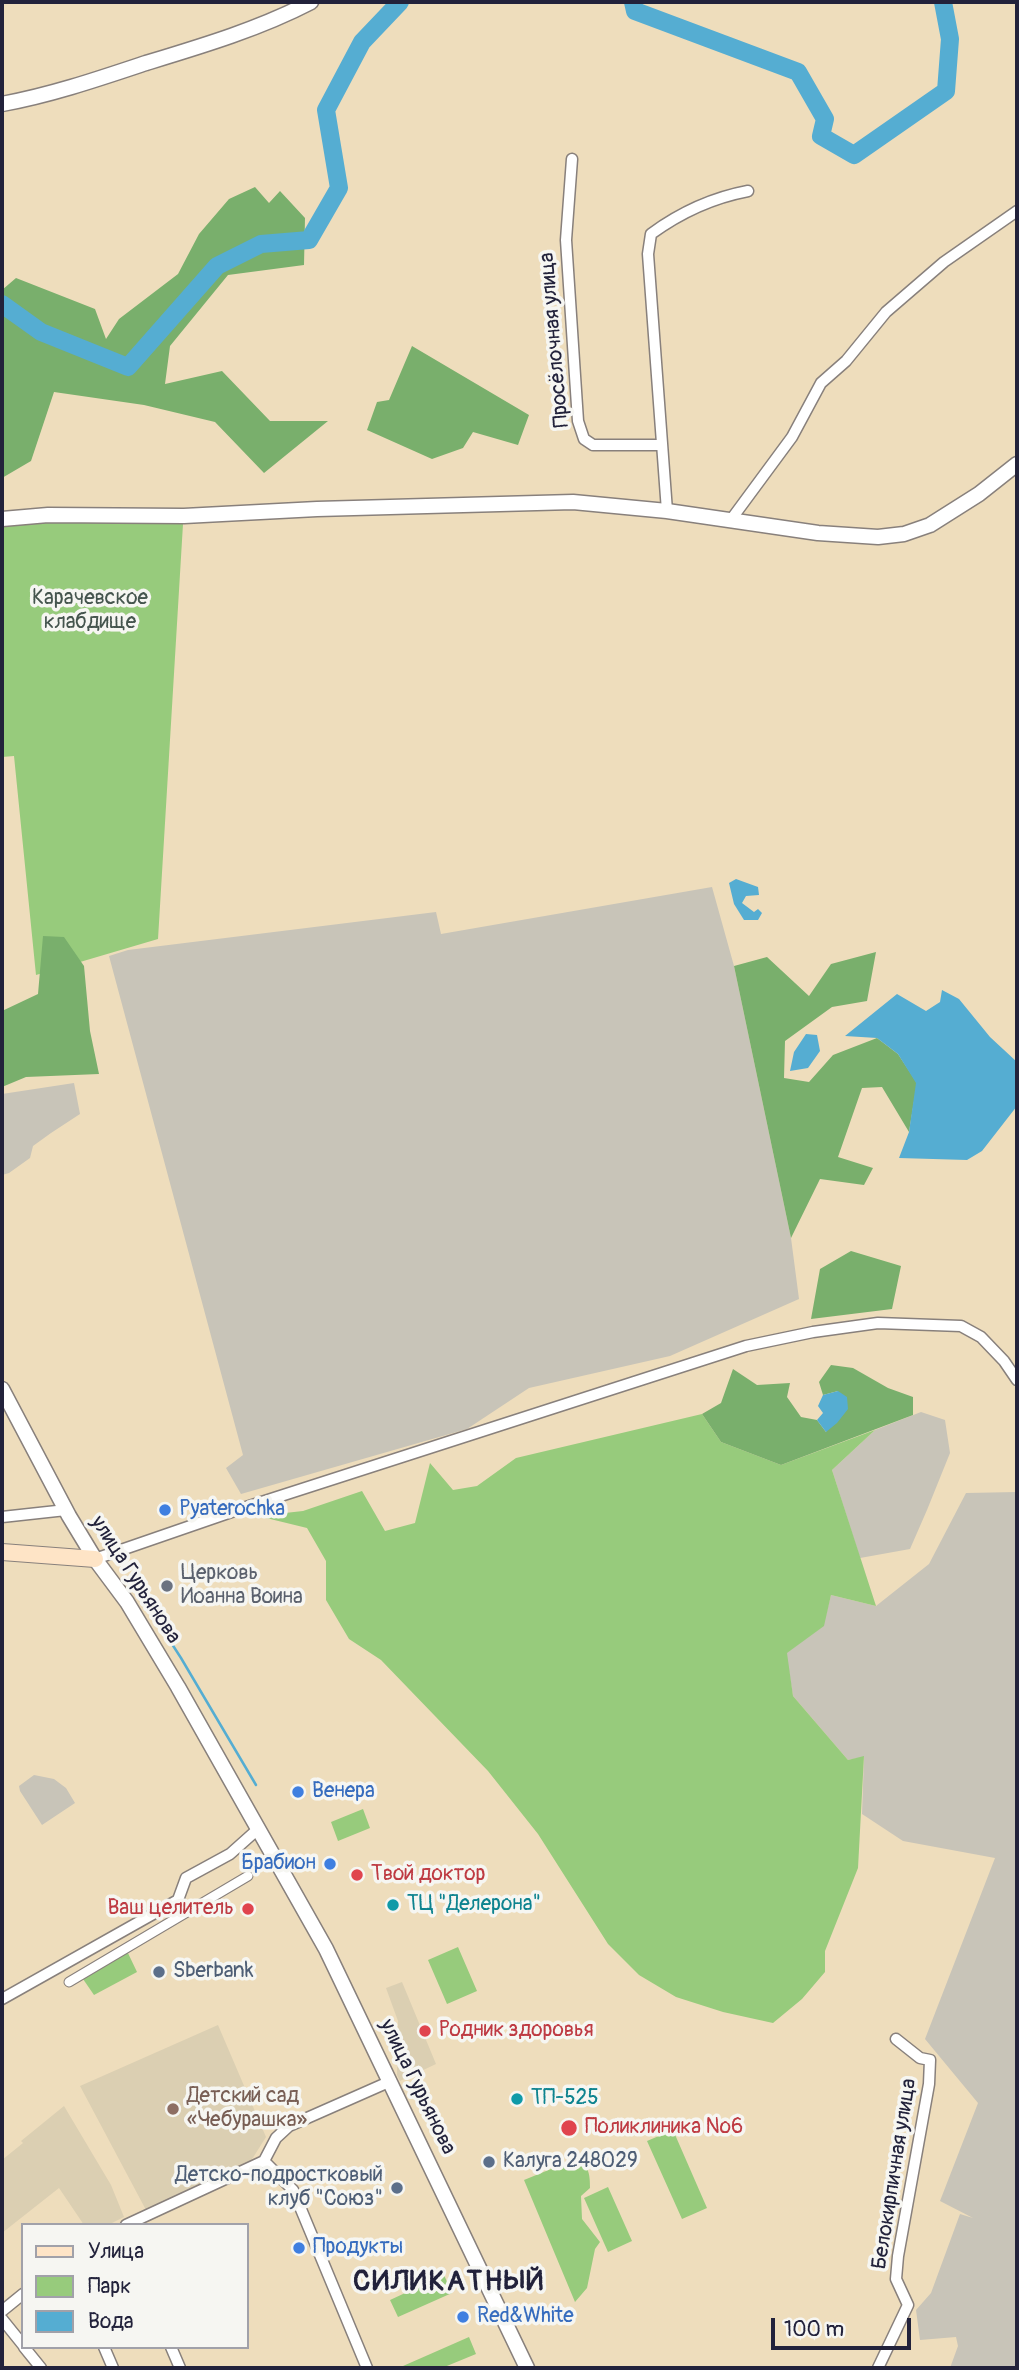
<!DOCTYPE html>
<meta charset="utf-8">
<style>
body{margin:0}
#map{position:relative;width:1019px;height:2370px;overflow:hidden;background:#eeddbc;font-family:Pangolin,sans-serif}
canvas{display:block}
.frame{position:absolute;inset:0;border:4px solid #22223b;pointer-events:none}
.legend{position:absolute;left:21px;top:2223px;width:228px;height:126px;box-sizing:border-box;background:#f6f6f2;border:2px solid #a1a1a9;margin:0;padding:9px 12px;list-style:none;font-size:21px;color:#22223b}
.legend li{display:flex;align-items:center;gap:14px;height:35px}
.legend b{width:35px;border:2px solid #a1a1a9}
.scale{position:absolute;left:771px;top:2318px;width:140px;height:32px;box-sizing:border-box;border:4px solid #22223b;border-top:0;padding-left:9px;font-size:21px;line-height:24px;white-space:nowrap;color:#22223b;-webkit-text-stroke:5px #f6f6f2;paint-order:stroke}
</style>
<div id="map">
<canvas width="1019" height="2370"></canvas>
<div class="frame"></div>
<ul class="legend">
<li><b style="height:9px;background:#fee4c6"></b>Улица</li>
<li><b style="height:19px;background:#97cb7c"></b>Парк</li>
<li><b style="height:19px;background:#55add2"></b>Вода</li>
</ul>
<div class="scale">100 m</div>
</div>
<script>
const ctx = document.querySelector('canvas').getContext('2d');
ctx.lineJoin = 'round';
function fill(path, color) { ctx.fillStyle = color; ctx.fill(path, 'evenodd'); }
function stroke(path, color, width, dash) { ctx.strokeStyle = color; ctx.lineWidth = width; ctx.lineCap = dash ? 'butt' : 'round'; ctx.setLineDash(dash || []); ctx.stroke(path); }
function label(font, color, halo, rows, align = 'center') {
  ctx.font = font + ' Pangolin,sans-serif'; ctx.lineWidth = 7; ctx.setLineDash([]); ctx.textBaseline = 'middle'; ctx.strokeStyle = halo; ctx.fillStyle = color; for (const [text, x, y, turn = 0] of rows) {
    ctx.save(); ctx.translate(x, y); ctx.rotate((+turn || 0) * Math.PI / 180); ctx.textAlign = isNaN(turn) ? turn : align; if (halo) ctx.strokeText(text, 0, 0); ctx.fillText(text, 0, 0); ctx.restore();
  }
}
fill(new Path2D(`
 M402,1982L436,2064L400,2081L397,2075L398,2021L386,1988Z
 M218,2025L266,2137L249,2164L146,2210L80,2086Z
 M64,2106L111,2185L124,2217L108,2225H84L59,2188L2,2233V2160L23,2143L21,2141Z`), '#dbcfb2');
fill(new Path2D(`
 M712,887L734,966L791,1238L799,1299L670,1356L529,1388L467,1429L241,1494L226,1468L243,1455L109,956L128,950L436,912L441,934Z
 M74,1083L80,1114L51,1133L33,1146L30,1158L9,1173L2,1175V1094Z
 M921,1412L945,1420L950,1453L927,1510L910,1549L860,1558L832,1470L875,1430Z
 M1017,1492V2368H950L958,2346L956,2337L920,2340L916,2310L931,2293L960,2214L973,2218L940,2201L978,2103L925,2039L995,1858L903,1841L862,1814L864,1757L848,1760L793,1696L786,1653L823,1626L831,1595L876,1606L929,1564L966,1493Z
 M34,1775L54,1779L66,1788L75,1803L42,1825L20,1791L19,1786Z`), '#c8c4b8');
fill(new Path2D(`
 M59,522L183,524L158,939L36,975L14,756L2,757V526Z
 M702,1414L721,1442L781,1465L875,1430L832,1470L876,1606L831,1595L824,1626L787,1653L793,1696L848,1760L864,1756L858,1868L825,1951V1972L802,1999L773,2023L723,2012L676,1997L639,1975L608,1944L538,1834L488,1771L381,1660L349,1639L326,1600V1561L307,1528L258,1516L303,1511L362,1491L385,1531L415,1523L430,1463L453,1490L477,1486L516,1458Z
 M363,1809L370,1828L338,1841L331,1822Z
 M458,1947L477,1991L447,2004L428,1960Z
 M127,1951L137,1972L94,1995L83,1979Z
 M673,2130L707,2208L682,2219L647,2141Z
 M578,2158C589,2167 590,2174 590,2188L581,2196L582,2219L600,2242L595,2249L587,2288L575,2302L524,2180Z
 M608,2187L632,2241L608,2252L584,2198Z
 M444,2275L452,2293L398,2317L390,2300Z
 M469,2337L476,2354L442,2368H402L403,2366Z`), '#97cb7c');
fill(new Path2D(`
 M255,187L269,203L280,191L305,218L304,265L228,275L170,346L165,384L222,371L270,421H328L264,473L215,422L144,405L54,392L31,461L2,478V290L16,278L95,309L106,339L119,319L178,274L199,234L229,199Z
 M412,346L529,415L518,445L473,432L463,448L432,459L367,430L377,402L389,400Z
 M43,936L64,937L84,966L90,1031L99,1074L26,1077L2,1087V1011L38,994Z
 M876,952L867,1001L832,1007L785,1041L784,1078L809,1082L833,1055L877,1038L898,1054L917,1083L909,1132L882,1087L862,1088L838,1157L873,1168L864,1185L820,1179L791,1238L734,966L767,957L809,996L831,964Z
 M851,1251L901,1266L892,1309L811,1319L820,1269Z
 M831,1365L853,1368L888,1388L913,1397V1415L781,1465L721,1442L702,1414L721,1403L733,1369L757,1385L790,1383L787,1397L801,1417L817,1420L826,1432L838,1391L823,1395L819,1382Z`), '#79af6c');
fill(new Path2D(`
 M736,879L758,887L759,895L746,896L742,903L754,912L758,909L762,913L758,920H744L734,904L729,883Z
 M942,990L959,999L990,1037L1017,1062V1106L982,1151L967,1160L899,1158L909,1132L916,1083L898,1054L877,1038L845,1036L897,994L926,1011L940,1002Z
 M806,1034L817,1035L820,1051L808,1068L790,1071L794,1052Z
 M838,1391L847,1397L848,1409L837,1423L826,1432L817,1420L823,1413L818,1406L823,1395Z`), '#55add2');
stroke(new Path2D(`
 M132,1582L181,1658L256,1785`), '#55add2', 2.5);
stroke(new Path2D(`
 M633,2L635,11L798,72L825,119L821,136L854,155L946,91L950,39L943,2
 M2,304L41,332L128,367L217,266L261,244L309,240L339,188L326,110L362,42L400,2`), '#55add2', 18);
const pedestrian = new Path2D(`
 M69,1982L248,1876`);
const minor = new Path2D(`
 M572,159L566,240L578,421L584,439L593,445H661
 M667,511L648,254L651,234C681,212 711,198 748,191
 M730,521L792,437L821,383L846,361L886,312L944,262L1017,211
 M2,1517L66,1510
 M95,1559L237,1510L746,1346L813,1332L878,1323L961,1326L981,1337L1004,1361L1017,1380
 M2,1999L178,1900L186,1878L230,1854L258,1829
 M264,2161L293,2190L367,2368
 M126,2225L264,2161L276,2138L289,2126L391,2081
 M2,2311L23,2294
 M2,2319L23,2345
 M24,2347L41,2368
 M104,2347L113,2368
 M171,2347L180,2368
 M878,2368L908,2305L896,2279L898,2256L929,2084L930,2060L920,2058L896,2039`);
const tertiary = new Path2D(`
 M2,104C51,95 98,79 146,63C202,46 259,29 311,2
 M2,519L48,515L184,516L317,509L573,502L667,511L818,533L878,537L904,534L930,525L979,494L1017,464
 M2,1389L69,1516L95,1559L127,1602L178,1687L326,1949L527,2368`);
const secondary = new Path2D(`
 M2,1552L95,1559`);
stroke(pedestrian, '#88807c', 11);
stroke(minor, '#88807c', 13);
stroke(tertiary, '#88807c', 17);
stroke(secondary, '#88807c', 18);
stroke(pedestrian, '#fff', 9);
stroke(minor, '#fff', 10);
stroke(tertiary, '#fff', 14);
stroke(secondary, '#fee4c6', 16);
for (const [x, y, r, color] of [
 [165,1510,7,"#3f7fe0"],
 [167,1586,7,"#6b7280"],
 [298,1792,7,"#3f7fe0"],
 [330,1864,7,"#3f7fe0"],
 [357,1875,7,"#e0444e"],
 [393,1905,7,"#0f9aa8"],
 [248,1909,7,"#e0444e"],
 [159,1972,7,"#5c6f8a"],
 [425,2031,7,"#e0444e"],
 [517,2099,7,"#0f9aa8"],
 [173,2109,7,"#8d6e63"],
 [569,2128,9,"#e0444e"],
 [489,2162,7,"#5c6f8a"],
 [397,2188,7,"#5c6f8a"],
 [299,2248,7,"#3f7fe0"],
 [463,2317,7,"#3f7fe0"]
]) { const dot = new Path2D(); dot.arc(x, y, r, 0, 2 * Math.PI); ctx.fillStyle = color; ctx.fill(dot); stroke(dot, '#f6f6f2', 2.5); }
label('21px', '#22223b', '#f6f6f2', [
 ["Просёлочная улица",555,340,-95],
 ["улица Гурьянова",135,1580,57],
 ["улица Гурьянова",417,2087,64],
 ["Белокирпичная улица",895,2174,-81]
]);
label('21px', '#45554e', '#f6f6f2', [
 ["Карачевское",90,599],
 ["клабдище",90,623]
]);
label('21px', '#366cbe', '#f6f6f2', [
 ["Pyaterochka",179,1510],
 ["Венера",312,1792],
 ["Брабион",316,1864,"right"],
 ["Продукты",313,2248],
 ["Red&White",477,2317]
], 'left');
label('21px', '#5b616d', '#f6f6f2', [
 ["Церковь",181,1574],
 ["Иоанна Воина",181,1598]
], 'left');
label('21px', '#be3a42', '#f6f6f2', [
 ["Твой доктор",371,1875],
 ["Ваш целитель",234,1909,"right"],
 ["Родник здоровья",439,2031],
 ["Поликлиника №6",585,2128]
], 'left');
label('21px', '#0d838f', '#f6f6f2', [
 ["ТЦ \"Делерона\"",407,1905],
 ["ТП-525",531,2099]
], 'left');
label('21px', '#4e5e75', '#f6f6f2', [
 ["Sberbank",173,1972],
 ["Калуга 248029",503,2162],
 ["Детско-подростковый",383,2176,"right"],
 ["клуб \"Союз\"",383,2200,"right"]
], 'left');
label('21px', '#785e54', '#f6f6f2', [
 ["Детский сад",187,2097],
 ["«Чебурашка»",187,2121]
], 'left');
ctx.letterSpacing = '2px';
label('bold 28px', '#22223b', '#f6f6f2', [
 ["СИЛИКАТНЫЙ",449,2283]
]);
ctx.letterSpacing = '0px';
</script>
